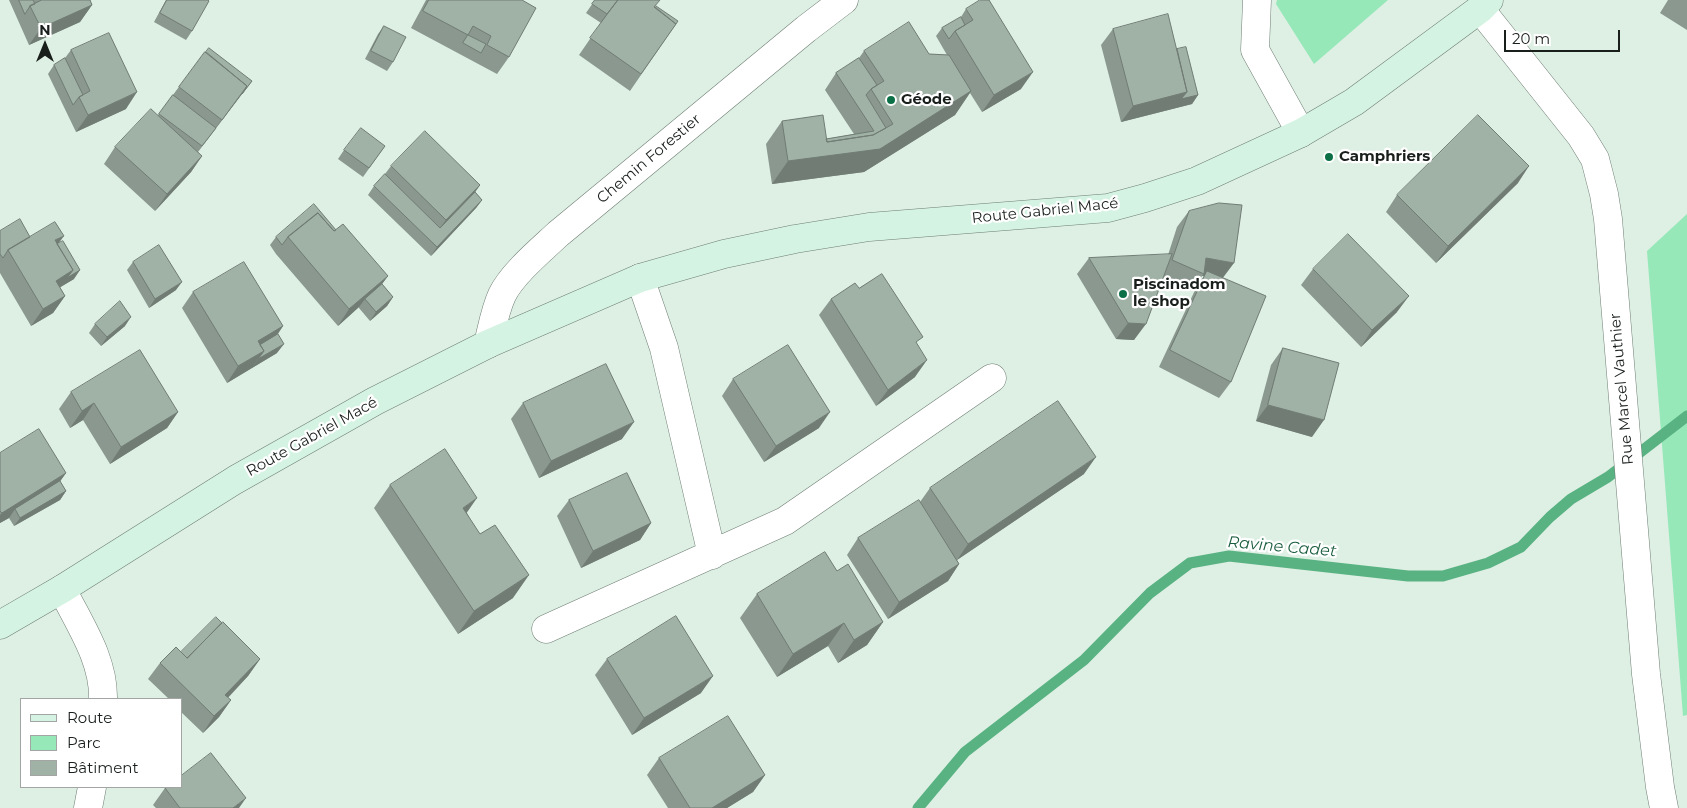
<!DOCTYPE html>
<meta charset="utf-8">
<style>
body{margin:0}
#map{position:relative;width:1687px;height:808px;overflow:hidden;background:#deefe4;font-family:Montserrat,sans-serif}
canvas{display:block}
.legend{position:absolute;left:20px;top:698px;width:162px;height:90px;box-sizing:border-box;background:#fff;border:1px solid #a3a5a4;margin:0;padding:6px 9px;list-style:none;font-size:15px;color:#191f1b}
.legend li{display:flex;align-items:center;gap:10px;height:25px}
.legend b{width:25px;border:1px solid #a3a5a4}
.north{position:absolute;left:20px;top:20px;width:50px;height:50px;-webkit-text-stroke:4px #fff;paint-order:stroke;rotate:0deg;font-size:14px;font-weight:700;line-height:20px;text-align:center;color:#191f1b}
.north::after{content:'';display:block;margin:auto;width:18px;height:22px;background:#191f1b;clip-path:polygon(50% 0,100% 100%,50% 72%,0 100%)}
.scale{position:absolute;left:1504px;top:30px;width:116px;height:22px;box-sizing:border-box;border:2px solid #191f1b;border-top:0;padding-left:6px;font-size:15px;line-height:18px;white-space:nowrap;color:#191f1b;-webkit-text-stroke:4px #fff;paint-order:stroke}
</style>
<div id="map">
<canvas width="1687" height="808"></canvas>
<ul class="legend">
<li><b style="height:6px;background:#d4f3e2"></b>Route</li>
<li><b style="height:14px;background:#96e8b9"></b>Parc</li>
<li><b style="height:14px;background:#a0b1a6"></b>Bâtiment</li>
</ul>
<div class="north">N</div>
<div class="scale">20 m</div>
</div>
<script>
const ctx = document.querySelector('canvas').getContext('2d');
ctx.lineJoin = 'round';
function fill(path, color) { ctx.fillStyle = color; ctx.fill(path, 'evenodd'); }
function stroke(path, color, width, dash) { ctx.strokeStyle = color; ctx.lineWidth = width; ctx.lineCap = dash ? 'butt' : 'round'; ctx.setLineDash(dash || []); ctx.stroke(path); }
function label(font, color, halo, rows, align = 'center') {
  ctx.font = font + ' Montserrat,sans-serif'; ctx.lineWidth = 4.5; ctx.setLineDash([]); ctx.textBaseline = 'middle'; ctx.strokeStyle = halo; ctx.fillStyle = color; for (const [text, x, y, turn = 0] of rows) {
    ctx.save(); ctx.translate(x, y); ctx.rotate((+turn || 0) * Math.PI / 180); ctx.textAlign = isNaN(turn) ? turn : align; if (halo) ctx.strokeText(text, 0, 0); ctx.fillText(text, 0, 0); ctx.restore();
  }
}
fill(new Path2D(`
 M1277,0H1388L1314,64L1276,4Z
 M1687,214V715L1683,716L1647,251Z`), '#96e8b9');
stroke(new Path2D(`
 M918,808L965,752L1084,660L1150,593L1190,563L1229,556L1408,576H1443L1488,563L1521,547L1550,517L1571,499L1608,477L1687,416`), '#58b282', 11);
const street = new Path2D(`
 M1257,0L1255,50L1301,133
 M1480,9L1581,136L1595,159L1604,194L1608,219L1646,674L1660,787L1664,808
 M640,278L664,348L712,555
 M488,344C492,328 495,310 502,295C512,274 541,250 558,234L806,29L844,0
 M62,589C79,624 104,659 103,699
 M546,629L785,521L992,378
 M88,808L92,787`);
const secondary = new Path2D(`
 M0,625L62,589L235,480L375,401L488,344L640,278L724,254L795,239L869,227L1108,208L1145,198L1197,181L1301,133L1354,102L1480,9L1489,0`);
stroke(street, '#6e7e74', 29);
stroke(secondary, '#6e7e74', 29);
stroke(street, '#fff', 28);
stroke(secondary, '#d4f3e2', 28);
fill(new Path2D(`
 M9,0H90L92,5L80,22L29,45Z
 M166,0H208L192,31L186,40L154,22Z
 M426,0H522L509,57L497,74L411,28Z
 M595,0L655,7L676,24L630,91L579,55L601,23L586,13Z
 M1668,0H1687V30L1660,13Z
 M966,9L1021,89L982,112L970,93L955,115L864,172L772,184L766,144L782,121L826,139L854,134L825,90L836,73L859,58L864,51L947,55L936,36L942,28L961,17Z
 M384,26L393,62L387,71L365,59L378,34Z
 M1113,29L1177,49L1198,95L1192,104L1121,122L1101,45Z
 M71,50L126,109L76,132L48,74L54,65L65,58Z
 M205,52L252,81L198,152L202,156L191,172L155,211L104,164L115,147L158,115Z
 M385,146L363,177L338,159L344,150Z
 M391,166L480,185L475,192L482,200L476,208L431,256L368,195L374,186L385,174Z
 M1518,183L1436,263L1386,212L1397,195Z
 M1189,211L1223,278L1231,382L1219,398L1159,367L1196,288L1204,276H1202L1193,290L1163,277L1134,340L1116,339L1077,274L1089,258L1168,255L1177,227Z
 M336,230L388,276L382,284L393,297L387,306L370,321L359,308V307L338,326L276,254L270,245L276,237Z
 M0,231L30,237L58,244L74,279L60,287L65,296L53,313L31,326L0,273Z
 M133,262L176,290L149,308L127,270Z
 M1313,269L1397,312L1361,347L1301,285Z
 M859,288L917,345L915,377L876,406L819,315L831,299Z
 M193,292L283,326L278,334L277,353L227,383L182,308Z
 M95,324L125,326L101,346L89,333Z
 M1283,348L1312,437L1256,421L1271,365Z
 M733,379L819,428L764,462L722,396Z
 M71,392L178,412L167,428L110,464L83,420L70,428L59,409Z
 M523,403L622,439L539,478L511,419Z
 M0,453L66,473L60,481L66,491L60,500L14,526L9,518L0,523Z
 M1084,474L957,560L959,564L948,581L888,619L847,555L858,538L920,502L930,488Z
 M390,485L467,513L513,598L458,634L374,508Z
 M569,500L651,523L640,540L581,568L557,516Z
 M837,571L883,622L867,645L838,663L828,646L777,677L740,618L757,594Z
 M181,652L260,659L248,676L228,698L231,700L219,717L203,733L181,712V699H169L148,679L160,663Z
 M607,659L701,693L632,735L595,675Z
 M659,758L765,775L753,792L727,808H668L647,775Z
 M165,788L239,808H156L153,805Z`), '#8a988f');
fill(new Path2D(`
 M92,5L80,22L29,45L41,28Z
 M1033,72L1021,89L982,112L994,95Z
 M252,81L245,90L195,155L247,86Z
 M971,91L955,115L864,172L772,184L788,161L872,150Z
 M137,92L126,109L76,132L88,115Z
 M1187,92L1198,95L1192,104L1121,122L1133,106Z
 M202,156L191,172L155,211L167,194Z
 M1529,166L1518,183L1436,263L1448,246Z
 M480,185L469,201L434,236L446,220Z
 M482,200L476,208L431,256L437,247Z
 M64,236L52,252L55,240Z
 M1206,258L1234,263L1222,279L1207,271L1204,276H1202L1204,274Z
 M73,270H80L74,279L44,297L56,281Z
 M388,276L376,292L365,299L359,307L338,326L349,309Z
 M182,282L176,290L149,308L155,299Z
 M65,296L53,313L31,326L43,309Z
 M1409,296L1397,312L1361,347L1372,330Z
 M393,297L387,306L370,321L376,312Z
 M131,317L125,326L101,346L107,337Z
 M1128,323L1146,324L1134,340L1116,339Z
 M283,326L271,343L254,353L258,341Z
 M284,344L277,353L252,368L258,359Z
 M264,351L252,368L227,383L238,366Z
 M927,360L915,377L876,406L888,390Z
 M94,403L83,420L70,428L82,411Z
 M1268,405L1324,420L1312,437L1256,421Z
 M178,412L167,428L110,464L121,447Z
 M830,412L819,428L764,462L776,446Z
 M634,422L622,439L539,478L551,461Z
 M1096,457L1084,474L957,560L968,544Z
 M66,473L54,490L15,509L9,518L0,523V515L2,513Z
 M66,491L60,500L14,526L20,518Z
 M477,498L461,521L463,508Z
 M651,523L640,540L581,568L593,551Z
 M959,564L948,581L888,619L899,602Z
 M529,575L513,598L458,634L474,611Z
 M883,622L867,645L838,663L854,640Z
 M844,623L828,646L777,677L793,654Z
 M260,659L248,676L214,712L225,695Z
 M713,676L701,693L632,735L644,718Z
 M231,700L219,717L203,733L214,716Z
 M765,775L753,792L727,808H712Z
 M246,798L239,808H233Z`), '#707c74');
const building = new Path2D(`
 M19,0H33L35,4L30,6L25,14Z
 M42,0H90L92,5L41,28L30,6Z
 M167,0H208L209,1L192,31L160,13Z
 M429,0H522L536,8L509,57L487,45L491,36L473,26L468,35L423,11Z
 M595,0H618L607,14L592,4Z
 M618,0H660L654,7L676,24L641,74L590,38Z
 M980,0H989L1033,72L994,95L955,31L973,20L966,9Z
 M656,6L678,21L676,24L655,7Z
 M1168,14L1187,92L1133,106L1113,29Z
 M961,17L965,25L955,31L949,39L942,28Z
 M909,22L929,54L949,55L971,91L880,149L788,161L782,121L823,115L827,142L873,135L893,124L871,89L884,81L864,51Z
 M384,26L406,37L393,62L371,51Z
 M109,33L137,92L88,115L79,97L90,91L71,50Z
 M468,35L486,44L481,53L463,43Z
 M1186,47L1198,95L1181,99L1187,92L1177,49Z
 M209,48L252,81L242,94L247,86L206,52Z
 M205,52L247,86L222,120L179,87Z
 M65,58L83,95L79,97L73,105L54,65Z
 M859,58L877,85L871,89L866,95L886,128L873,135L827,142L826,139L874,131L836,73Z
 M173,95L216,128L202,146L159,114Z
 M151,109L202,156L167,194L115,147Z
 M1478,115L1529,166L1448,246L1397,195Z
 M361,128L385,146L369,168L344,150Z
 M425,131L480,185L446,220L391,166Z
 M385,174L440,228L475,192L482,200L437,247L374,186Z
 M1219,203L1242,205L1234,263L1206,258L1204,274L1172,260L1189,211Z
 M314,204L336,230L334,231L318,213L288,237L282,245L276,237Z
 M318,213L334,231L343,224L388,276L349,309L288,237Z
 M20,219L30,237L8,250L3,258L0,254V231Z
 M55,222L64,236L55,240L73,270L56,281L65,296L43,309L8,250Z
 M1348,234L1409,296L1372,330L1313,269Z
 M63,241L80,270L67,278L73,270L57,244Z
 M159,245L182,282L155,299L133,262Z
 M1172,254L1146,324L1128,323L1089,258Z
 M244,262L283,326L258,341L264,351L238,366L193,292Z
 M1207,271L1266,296L1231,382L1170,350Z
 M882,274L923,337L916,342L927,360L888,390L831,299L855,283L859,288Z
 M382,284L393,297L376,312L365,299Z
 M120,301L131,317L107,337L95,324Z
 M278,334L284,344L258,359L264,351L260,345Z
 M788,345L830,412L776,446L733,379Z
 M1283,348L1339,363L1324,420L1268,405Z
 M140,350L178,412L121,447L94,403L82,411L71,392Z
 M606,364L634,422L551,461L523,403Z
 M1058,401L1096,457L968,544L930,488Z
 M39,429L66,473L2,513L0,511V453Z
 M445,449L477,498L463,508L480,534L495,525L529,575L474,611L390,485Z
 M627,473L651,523L593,551L569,500Z
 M60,481L66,491L20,518L15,509Z
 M919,500L959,564L899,602L858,538Z
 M825,552L837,571L848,564L883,622L854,640L844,623L793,654L757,594Z
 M676,616L713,676L644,718L607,659Z
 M216,617L222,623L187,658L181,652Z
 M223,622L260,659L225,695L231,700L214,716L160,663L176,647L187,658Z
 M728,716L765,775L712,808H690L659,758Z
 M211,753L246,798L233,808H180L165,788L167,787H181V776Z`);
fill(building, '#a0b1a6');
stroke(building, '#707c74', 1);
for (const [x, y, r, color] of [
 [891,100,5,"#0c7046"],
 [1329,157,5,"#0c7046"],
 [1123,294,5,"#0c7046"]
]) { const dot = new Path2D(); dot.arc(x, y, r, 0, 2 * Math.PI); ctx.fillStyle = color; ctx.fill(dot); stroke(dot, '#fff', 2); }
label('bold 15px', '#191f1b', '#fff', [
 ["Géode",901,100],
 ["Camphriers",1339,157],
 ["Piscinadom",1133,285],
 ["le shop",1133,302]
], 'left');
label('15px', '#191f1b', '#fff', [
 ["Chemin Forestier",649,159,-40],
 ["Route Gabriel Macé",1045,211,-6],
 ["Rue Marcel Vauthier",1622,389,-95],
 ["Route Gabriel Macé",312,437,-29]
]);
label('italic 16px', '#1b5e3e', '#fff', [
 ["Ravine Cadet",1282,547,5]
]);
</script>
